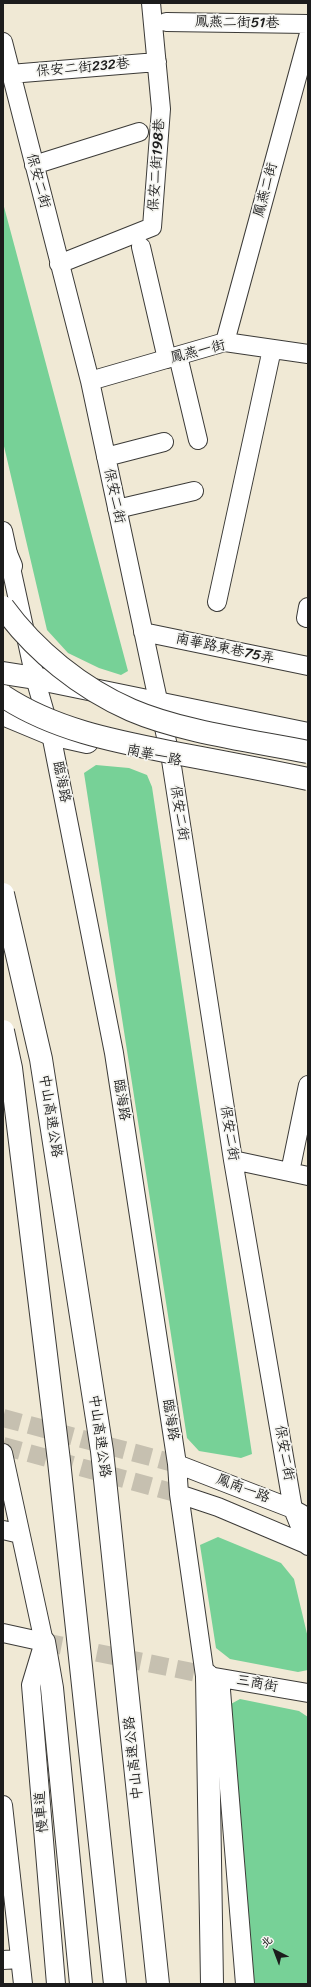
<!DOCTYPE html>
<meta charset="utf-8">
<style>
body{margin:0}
#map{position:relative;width:311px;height:1987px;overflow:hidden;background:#f0e9d5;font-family:Sriracha,"LXGW WenKai TC",sans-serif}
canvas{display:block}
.frame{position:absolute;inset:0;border:4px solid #1c1c1c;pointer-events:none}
.north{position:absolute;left:255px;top:1931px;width:40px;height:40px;-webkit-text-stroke:3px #f6f6f2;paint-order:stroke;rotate:318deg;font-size:11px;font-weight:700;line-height:16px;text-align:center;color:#1c1c1c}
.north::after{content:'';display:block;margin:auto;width:14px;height:18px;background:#1c1c1c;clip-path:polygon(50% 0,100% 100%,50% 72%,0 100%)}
</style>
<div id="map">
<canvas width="311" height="1987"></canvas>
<div class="frame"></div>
<div class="north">北</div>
</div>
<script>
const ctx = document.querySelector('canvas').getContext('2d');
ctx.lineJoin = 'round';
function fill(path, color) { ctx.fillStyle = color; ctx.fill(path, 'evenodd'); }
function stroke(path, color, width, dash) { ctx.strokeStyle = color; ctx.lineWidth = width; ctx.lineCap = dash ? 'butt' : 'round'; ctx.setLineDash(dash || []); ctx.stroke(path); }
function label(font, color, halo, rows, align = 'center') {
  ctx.font = font + ' Sriracha,"LXGW WenKai TC",sans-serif'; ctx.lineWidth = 3.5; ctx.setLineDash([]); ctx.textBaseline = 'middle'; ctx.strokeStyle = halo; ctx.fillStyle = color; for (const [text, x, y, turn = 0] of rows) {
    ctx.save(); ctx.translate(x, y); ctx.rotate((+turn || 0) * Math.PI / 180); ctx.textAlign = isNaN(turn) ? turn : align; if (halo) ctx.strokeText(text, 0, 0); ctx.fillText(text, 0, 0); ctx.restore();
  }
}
fill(new Path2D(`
 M3,203L128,671L121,675L99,668L68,653L47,630L3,442Z
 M96,765L129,768L147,775L152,787L252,1454L241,1458L199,1451L187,1438L84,773Z
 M218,1537L281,1563L294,1579L308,1638V1670L298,1672L230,1659L216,1648L200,1545Z
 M240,1699L299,1711L308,1717V1984H254L229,1705Z`), '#77d197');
stroke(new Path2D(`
 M3,1418L177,1464
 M3,1446L179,1494
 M44,1642L207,1675`), '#c6c0b0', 18, [18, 9]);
const minor = new Path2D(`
 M166,22L308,24
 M3,42L90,381L153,677L171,760L233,1160L293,1509L308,1546
 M10,74L157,62
 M34,165L139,132
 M141,247L167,359
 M59,264L152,227L161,109L151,3
 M225,342L308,37
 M178,356L198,440
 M90,381L225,342L308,354
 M106,457L164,442
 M117,509L194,491
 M3,531L35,678L51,734L114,1053L177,1464L179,1494L207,1690
 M217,602L272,349
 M306,618L308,607
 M143,632L308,666
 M233,1160L308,1176
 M290,1172L308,1085
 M3,1453L44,1642L31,1685L56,1984
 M177,1464L293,1509L302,1514
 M179,1494L218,1507L308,1545
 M3,1530L20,1534
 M3,1633L44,1642
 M209,1676L308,1693
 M220,1678L245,1984
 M3,1805L23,1984
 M3,1960L20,1959`);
const major = new Path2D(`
 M3,673L35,678L308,734
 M3,714L51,734L87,742`);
const highway = new Path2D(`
 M3,547L11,566
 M44,1642L52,1688L81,1984
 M207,1675L212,1984`);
stroke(minor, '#3c3b38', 20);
stroke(major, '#3c3b38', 24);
stroke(highway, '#3c3b38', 24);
stroke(minor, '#fff', 18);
stroke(major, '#fff', 22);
stroke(highway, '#fff', 22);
const highwayBridge = new Path2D(`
 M3,607C35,651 81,688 131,710C182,732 253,741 308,752
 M3,696C56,731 119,742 180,754C223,762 265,770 308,779
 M3,894L41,1059L102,1451L158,1984
 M3,1031L11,1068L59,1461L115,1984`);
stroke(highwayBridge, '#3c3b38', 24, []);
stroke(highwayBridge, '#fff', 22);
label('14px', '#1c1c1c', '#f6f6f2', [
 ["鳳燕二街51巷",237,23,1],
 ["保安二街232巷",83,68,-5],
 ["保安二街198巷",157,165,-86],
 ["保安二街",38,181,75],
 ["鳳燕二街",266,190,-75],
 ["鳳燕一街",198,352,-14],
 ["保安二街",114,496,78],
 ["南華路東巷75弄",225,649,12],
 ["南華一路",154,756,12],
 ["臨海路",61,782,79],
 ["保安二街",179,813,81],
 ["臨海路",121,1100,81],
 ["中山高速公路",50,1116,81],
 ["保安二街",229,1133,81],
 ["臨海路",170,1420,81],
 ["中山高速公路",99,1436,82],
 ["保安二街",284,1453,80],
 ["鳳南一路",243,1489,21],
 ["三商街",257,1684,10],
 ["中山高速公路",134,1758,-96],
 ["慢車道",42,1812,-95]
]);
</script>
